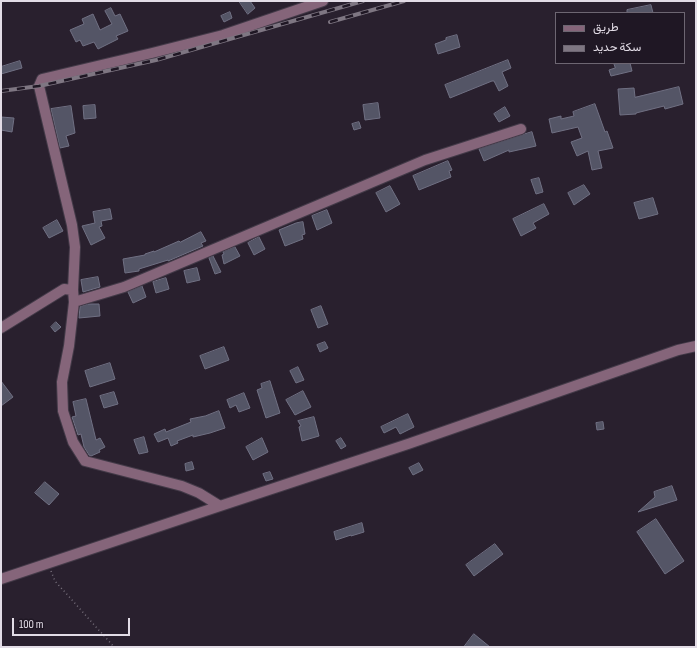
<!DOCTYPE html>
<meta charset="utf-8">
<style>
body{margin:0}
#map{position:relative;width:697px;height:648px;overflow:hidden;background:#29202e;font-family:"Sofia Sans Condensed",Vazirmatn,sans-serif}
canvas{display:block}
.frame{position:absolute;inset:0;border:2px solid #e2dce6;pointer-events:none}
.legend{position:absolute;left:555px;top:12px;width:130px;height:52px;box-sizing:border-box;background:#1f1724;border:1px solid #6d6672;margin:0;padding:5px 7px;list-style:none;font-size:12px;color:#e2dce6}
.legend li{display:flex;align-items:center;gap:8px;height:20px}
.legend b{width:20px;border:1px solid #6d6672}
.scale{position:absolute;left:12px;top:618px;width:118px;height:18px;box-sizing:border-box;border:2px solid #e2dce6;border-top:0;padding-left:5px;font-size:12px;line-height:14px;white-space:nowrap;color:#e2dce6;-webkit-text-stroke:3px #1f1724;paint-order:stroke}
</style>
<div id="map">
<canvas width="697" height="648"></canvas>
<div class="frame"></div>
<ul class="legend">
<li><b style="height:5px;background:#85657a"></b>طريق</li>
<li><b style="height:5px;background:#7e7682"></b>سكة حديد</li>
</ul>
<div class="scale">100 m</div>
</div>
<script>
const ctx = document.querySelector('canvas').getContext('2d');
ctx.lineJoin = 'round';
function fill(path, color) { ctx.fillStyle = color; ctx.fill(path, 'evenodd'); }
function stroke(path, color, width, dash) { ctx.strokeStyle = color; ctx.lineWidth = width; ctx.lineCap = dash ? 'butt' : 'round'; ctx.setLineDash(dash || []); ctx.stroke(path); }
const building = new Path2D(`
 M239,1H250L255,8L248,14Z
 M651,5L653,13H627V10Z
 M111,8L115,16L120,14L128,31L116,36L118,39L98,49L94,42L83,46L80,40L76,42L70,30L84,24L82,19L93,14L100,30L112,24L105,11Z
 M230,12L232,18L224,22L221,16Z
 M457,35L460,47L438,54L435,44L446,40V38Z
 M508,60L511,68L502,72L508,86L499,91L494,81H492L450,98L445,85Z
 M20,61L22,68L1,74V67Z
 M614,63H630L632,71L611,76L609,70L615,68Z
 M679,87L683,104L665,109L664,106L636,113V114L620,115L618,89L634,88L635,97Z
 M378,103L380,118L365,120L363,105Z
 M595,104L605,132L607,131L613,148L598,151L602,168L592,170L588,151L577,156L571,142L582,138L578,127L552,133L549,119L561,116V119L574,116L573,112Z
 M95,105L96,118L84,119L83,106Z
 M71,106L75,133L66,136L69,146L60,148L51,109Z
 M505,107L510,116L499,122L494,114Z
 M1,117L14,118L12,132L1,130Z
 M359,122L361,128L354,130L352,124Z
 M532,132L536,146L509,152V150L484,161L479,149Z
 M448,161L452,170L449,171L451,177L419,190L413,176Z
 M539,178L543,192L536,194L531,180Z
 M584,185L590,194L574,205L568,193Z
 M390,186L400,204L386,212L376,193Z
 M653,198L658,214L639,219L634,203Z
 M544,204L549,214L533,223L536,228L521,236L513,219Z
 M110,209L112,219L101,221L102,226L99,227L105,238L91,245L82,226L95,223L93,212Z
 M327,210L332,223L317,230L312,216Z
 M57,220L63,231L49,238L43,228Z
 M303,222L305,234L302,235L303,239L285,246L279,230L296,223Z
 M201,232L206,241L201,243L203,246L168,261V260L139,269V271L125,273L123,259L145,255V254L154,251V252L179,241L180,242Z
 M259,237L265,249L254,255L248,243Z
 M235,247L240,256L224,264L222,255L224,254L223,252Z
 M213,256L221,272L215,274L209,258Z
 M197,268L200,280L187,283L184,271Z
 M98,277L100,287L83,292L81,280Z
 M166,278L169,289L156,293L153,282Z
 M142,286L146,297L133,303L128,292Z
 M88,304H99L100,316L79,318L80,307Z
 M321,306L328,324L318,328L311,310Z
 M56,322L61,327L55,332L51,327Z
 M325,342L328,348L320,352L317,345Z
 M224,347L229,360L205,369L200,356Z
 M110,363L115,379L90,387L85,371Z
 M298,367L304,380L296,383L290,371Z
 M1,381L13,397L1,406Z
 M270,381L280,413L266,418L257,390L262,388L261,384Z
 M303,391L311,407L295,415L286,400Z
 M114,392L118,404L104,408L100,396Z
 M244,393L250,408L239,412L236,405L230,408L227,400Z
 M86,399L96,440L100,438L105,447L99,450L100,452L91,456L89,455L84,447L81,434L78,435L72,417L76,416L73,402Z
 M219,411L225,428L210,433L193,437V435L177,441L178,443L171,446L168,438L158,442L154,434L165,429L166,432L191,422L190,419L205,416Z
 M408,414L414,427L400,434L396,427L384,433L381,427Z
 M314,417L319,436L302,441L299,427L301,426L298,421Z
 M603,422L604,429L597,430L596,423Z
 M144,437L148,452L139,454L134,440Z
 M262,438L268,452L253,460L246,447Z
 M341,438L346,446L341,449L336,441Z
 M192,462L194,469L186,471L185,464Z
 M419,463L423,470L413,475L409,468Z
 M270,472L273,479L266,481L263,474Z
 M45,482L59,494L49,505L35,493Z
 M672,486L677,500L638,512L655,497L654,492Z
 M656,519L684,561L665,574L637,532Z
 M362,523L364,532L351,536V535L336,540L334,532Z
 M495,544L503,554L474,576L466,565Z
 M474,634L490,647H464Z`);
fill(building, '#545566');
stroke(building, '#707083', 1);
const minor = new Path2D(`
 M74,302L124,287L425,160L521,129
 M1,328L64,289L73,290
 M220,506L199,493L182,486L85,461L73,442L63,411L62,382L69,346L74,302L73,290L75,247L72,225L39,86L42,79L152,53L223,35L323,1
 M1,579L220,506L408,444L678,350L696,346`);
stroke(minor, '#433a48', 12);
stroke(new Path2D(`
 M51,571L55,581L114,647`), '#78717d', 1.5, [1, 3]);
stroke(minor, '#85657a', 10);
const rail = new Path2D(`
 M330,22L404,1
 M1,91L39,86L156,60L363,1`);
stroke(rail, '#7e7682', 4);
stroke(rail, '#1f1724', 2.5, [8]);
</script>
